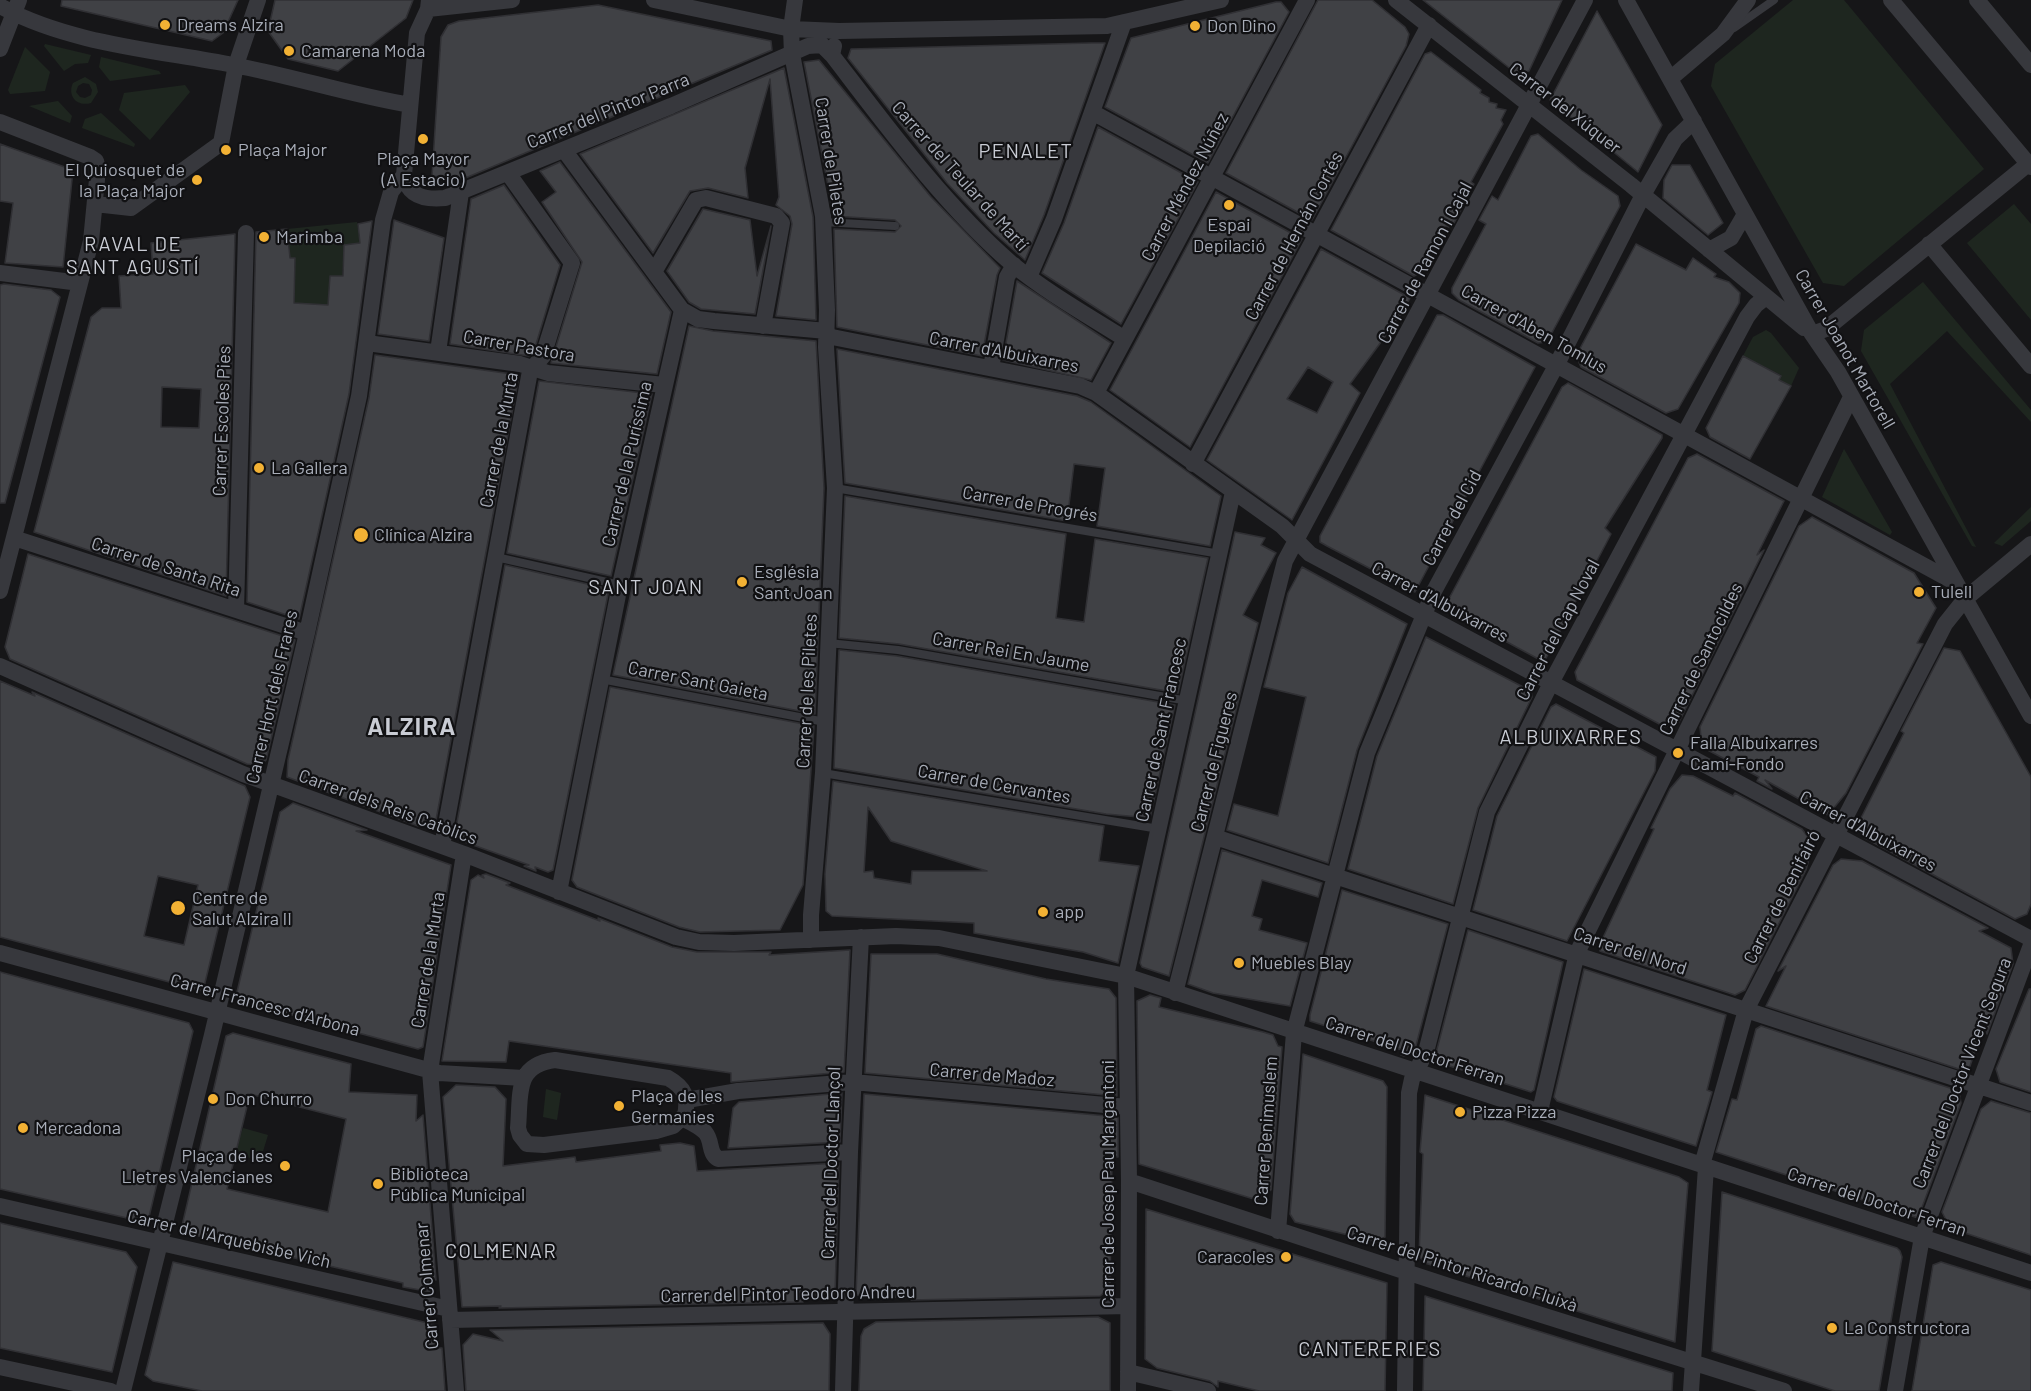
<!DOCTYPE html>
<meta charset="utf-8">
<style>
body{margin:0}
canvas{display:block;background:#161618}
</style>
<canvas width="2031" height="1391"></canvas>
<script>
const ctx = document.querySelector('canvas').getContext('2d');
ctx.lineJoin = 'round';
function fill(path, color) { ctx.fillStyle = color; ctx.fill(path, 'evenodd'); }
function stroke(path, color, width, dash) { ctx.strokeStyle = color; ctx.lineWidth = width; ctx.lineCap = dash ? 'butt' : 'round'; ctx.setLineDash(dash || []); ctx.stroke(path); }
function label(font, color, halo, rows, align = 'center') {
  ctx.font = font + ' Barlow,sans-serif'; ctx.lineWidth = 4.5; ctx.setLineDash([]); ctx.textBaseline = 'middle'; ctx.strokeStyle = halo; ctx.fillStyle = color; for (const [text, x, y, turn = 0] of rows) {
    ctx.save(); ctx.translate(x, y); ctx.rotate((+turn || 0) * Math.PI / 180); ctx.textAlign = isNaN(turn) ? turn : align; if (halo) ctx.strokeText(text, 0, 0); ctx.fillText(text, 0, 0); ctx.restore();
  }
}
fill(new Path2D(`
 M1793,0H1844L1984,169L1844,286L1823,283L1711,86L1715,64Z
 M45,44L91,55L88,63L75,64L64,71L44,46Z
 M25,47L50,72L45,91L10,94L8,90Z
 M101,57L159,71L161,74L110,81L99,67Z
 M85,77L96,84L98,92L91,103C77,107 67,96 73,83ZM83,83L89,84L92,90L91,95L85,98L80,97L76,92L78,86Z
 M185,85L190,92L150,140L119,110L124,93Z
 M58,101L72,116L70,123L29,106Z
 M101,113L135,144L134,147L82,128L85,119Z
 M2014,204L2031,224V320L1967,243Z
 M357,222L360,243L344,245L342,280L330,276L328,305L320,304V310L294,323L295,258H290L287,229Z
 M1923,282L2031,410V422L1947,331L1890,384L1976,547L1972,546L1861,351L1864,330Z
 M1766,330L1771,333L1799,368L1791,386L1779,380L1781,375L1743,356L1753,337Z
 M1844,449L1892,532L1890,535L1822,497Z
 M2031,507V521L2002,546L1994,543Z
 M546,1089L561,1093L557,1120L543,1117Z
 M243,1128L268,1135L260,1161L234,1153Z`), '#1e261f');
const building = new Path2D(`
 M62,0H238L223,33L212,41L61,6Z
 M275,0H413L406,18L338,71L288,59L268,31Z
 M1318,0H1372L1405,27L1409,34L1406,46L1312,220L1226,173Z
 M1423,0H1562L1529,71L1517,74Z
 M1276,2H1281L1289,12L1208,163L1105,107L1131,38Z
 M598,5L771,41L772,50L463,179L432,176L441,37L448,25L459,21Z
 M1597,11L1662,125L1638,172L1550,100Z
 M1091,43H1105L1044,215L1025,260L994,233L947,183L848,58L851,49Z
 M1431,52L1481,90L1480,93L1489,98V102L1497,104L1496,108L1506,110L1501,120L1503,124L1471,182L1474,184L1452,227V221L1449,227L1446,226L1422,272L1414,276L1331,230L1425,54Z
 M819,60L931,197L1000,268L997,275L982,356L837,327L834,229L895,232L901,226L895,220L834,216L804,62Z
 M784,68L813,217L816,320L776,316L792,224L790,216L776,205L779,197L770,79L745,168L748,198L708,188L690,191L653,253L580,154Z
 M1098,127L1198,182L1121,324L1042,273L1064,223Z
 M1538,134L1581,170L1618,196L1620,206L1547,342L1538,343L1459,300L1452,293V288L1486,224L1479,220L1492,196L1498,200L1531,136Z
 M0,144L73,170L63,267L5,263L13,203L0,201Z
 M560,162L671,312L657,374L551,363L582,262L542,202L556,192L540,171Z
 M1672,165H1690L1723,223L1708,235L1663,198L1664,180Z
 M504,185L560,265L534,351L529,356L450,344L471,199Z
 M1216,192L1302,239L1190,447L1110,390Z
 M703,209L750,220L757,276L771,226L755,314L701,309L689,302L667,271Z
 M394,220L444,238L429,341L378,334Z
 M372,221L349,394L299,619L247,602L256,232L287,229L290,258H295L294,303L328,305L330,276H343L344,245L360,243L358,224Z
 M235,234L226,596L34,532L91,317L102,308H121L119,276L153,274L151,243ZM162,387L201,389L199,428L161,427Z
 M1636,244L1686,270L1693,258L1716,274L1714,277L1729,282L1740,293L1739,303L1678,409L1666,413L1581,367L1576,356Z
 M1321,249L1410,298L1401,315L1350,384L1360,393L1292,520L1207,460ZM1308,367L1333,382L1317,413L1287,399Z
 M1017,281L1111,343L1091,380L1003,360Z
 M4,284L51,290L60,297L5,503H0V285Z
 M1437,315H1443L1535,367L1415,592L1327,546L1320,542V536Z
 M689,326L713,331L816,341L824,488L815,714L613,675Z
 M837,349L1077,396L1091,402L1221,496L1210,546L1097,526L1105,468L1074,464L1067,521L845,483Z
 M375,355L519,375L436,820L428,826H418L287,777L288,760L369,398Z
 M1743,356L1781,376L1779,380L1791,386L1750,459L1710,437L1706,428Z
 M539,381L652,394L611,576L507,553Z
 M1568,383L1662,435V438L1605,528L1611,534L1544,662L1444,608L1562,387Z
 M1697,454L1784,501L1757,555L1764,550L1679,722L1665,727L1577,680L1575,672L1688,458Z
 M845,496L1066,534L1056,618L1084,622L1095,539L1208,558L1178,693L899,644L839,638Z
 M1812,517L1914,573L1936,608L1917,643L1923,644L1846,793L1828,815L1765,780L1772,789L1757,781L1759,777L1702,747L1700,727L1799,526Z
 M1235,532L1265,538L1261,545L1276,553L1243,615L1258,623L1169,976L1142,967L1140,963Z
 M28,554L295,640L266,760L261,765L247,764L10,659L5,647Z
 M505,565L609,589L553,870L548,872L535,867L536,871L524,866L529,865L459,840L455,833Z
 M1302,567L1407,624L1357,750L1328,863L1227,830L1234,804L1278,816L1306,697L1264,687L1288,593Z
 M1426,637L1531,691L1532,697L1478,808L1453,904L1348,869L1377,756Z
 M1944,648L1960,651L2031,777V904L2027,914L2015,919L1865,838L1859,830L1858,824L1904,733L1901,731Z
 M839,650L897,656L1175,705L1150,818L1106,814L834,768Z
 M0,681L35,696L32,692L245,786L250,797L203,991L0,937ZM158,876L198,885L184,945L144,936Z
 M610,687L814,726L803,885L780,930L700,932L679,927L577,887L572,880Z
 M1556,704L1656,757L1655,771L1567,941L1473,910L1497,816L1551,707Z
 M1682,775L1693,776L1733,796L1735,793L1802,829L1813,844L1806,870L1745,990L1735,995L1600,951V944L1654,829L1651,828L1670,789Z
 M833,781L1104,826L1099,861L1139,866L1118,963L1083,952L974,933V923L832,916L826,911L825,874ZM868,807L891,841L987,871H912L911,884L874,878L873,871L864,872Z
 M293,803L367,830L356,831L451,865L423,1047L418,1049L243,1002L237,992L280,812Z
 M1222,850L1322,883L1318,897L1262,880L1252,916L1262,919L1259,930L1307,943L1290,1006L1213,993L1188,984Z
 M1841,859L1862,861L1988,928L1979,931L2011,948L2013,964L1987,1034L1984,1025L1969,1069L1965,1071L1766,1006L1786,966L1778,971L1833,865Z
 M486,874L510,883L506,885L600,921L598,918L672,947L697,952H771L769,955L850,950L844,1072L731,1082V1073L509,1041L506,1062L442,1061L471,880L478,875L484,878L482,875Z
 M1342,890L1448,924L1414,1053L1404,1056L1401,1055L1402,1050L1310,1021V1015Z
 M1468,930L1563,962L1534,1090L1531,1092L1437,1062L1435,1057Z
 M871,954H937L1046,979L1109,989L1116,998L1117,1096L865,1073Z
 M1584,969L1726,1015L1707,1090L1712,1092L1696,1146L1557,1101L1554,1097Z
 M0,972L189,1023L193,1031L149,1217L146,1220L140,1221L0,1189Z
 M2029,989H2031V1092L2000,1082L1996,1069Z
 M1150,995L1161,998L1159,1007L1263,1032L1273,1035L1278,1046L1282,1047L1271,1190L1257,1200L1139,1164L1137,1001Z
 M1761,1026L1959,1091L1961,1103L1918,1218L1716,1152L1732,1099L1737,1100L1756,1029Z
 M233,1033L351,1064L349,1092L417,1095L416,1121L423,1115L436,1280L430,1274L432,1292L403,1287V1283L186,1233L182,1226L226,1036ZM250,1094L346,1119L328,1212L227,1189Z
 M1303,1054L1383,1081L1387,1087L1385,1237L1377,1242L1295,1222L1290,1214Z
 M456,1085L495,1087L506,1099L503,1166L575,1157L576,1162L661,1151L660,1145L680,1143L694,1146L697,1171L839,1163L835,1293L831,1296L799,1298L803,1302L499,1308L501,1306L462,1307L443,1097Z
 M842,1093L840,1142L728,1148L733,1108L739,1102Z
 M864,1094L1118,1117V1157L1112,1156L1110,1288L1100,1296L911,1300L915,1298L856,1295Z
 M1425,1095L1679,1177L1688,1183L1675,1342L1425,1263L1419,1256L1423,1154L1420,1152Z
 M1991,1101L2031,1113V1255L1950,1228L1942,1212L1981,1109Z
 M1722,1192L1897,1248L1900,1251L1902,1257L1879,1391H1835L1712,1351Z
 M1146,1209L1387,1283L1385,1391H1259L1218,1381V1387L1210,1381L1157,1368L1145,1359Z
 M0,1223L126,1252L137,1267L112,1372L0,1348Z
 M173,1262L436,1325L438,1348H442L445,1391H202L153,1381L145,1375Z
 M1941,1262L2031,1290V1391H1912L1933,1265Z
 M1425,1296L1673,1373L1672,1391H1423Z
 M1098,1317L1110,1323V1391H859L861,1336L864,1329L876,1322Z
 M823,1323L830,1334L829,1391H466L463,1345L473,1334L503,1341L490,1330Z`);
fill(building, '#404145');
stroke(building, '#303034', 1.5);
stroke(new Path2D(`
 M1734,28L1774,0
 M823,222L895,226
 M835,488L1220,554
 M496,557L620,585
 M828,643L898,650L1188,701
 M601,679L825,722
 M823,773L1159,829`), '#37383d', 8);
stroke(new Path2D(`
 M654,0L791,29L839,31L1107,26L1221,0
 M795,0L791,29L792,54L823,216L827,310L826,347L835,488L823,773L811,915V940
 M1396,0L1631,185L1804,328
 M1626,0L1812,334L1838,372L2031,716
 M1891,0L2031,167
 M1977,0L2031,65
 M0,6C69,44 156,50 233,65C292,76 351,95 410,105
 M428,9L512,0
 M834,46L832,55C885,124 944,205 1011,263C1046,292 1087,315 1125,339
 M0,49L19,0
 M1670,79L1723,34L1748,0
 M1092,112L1956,583
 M0,122L90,157L96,161L98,169L91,241L0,591
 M404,175C408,197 425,200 445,198L671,106L808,46L822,45L832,55
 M95,204L131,208L221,143L236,65L258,0
 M1929,244L2031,366
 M1709,250L1731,238L1745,214
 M654,272L696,200L706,198L776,216L782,223L763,326
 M0,273L80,283
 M1029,277L1054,219L1124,22
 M682,310L698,319L714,321L827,331
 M1812,334L1826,329L2028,164
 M827,336L1080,386L1096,393L1282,526L1310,554L2031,939
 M367,343L520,364L548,373L664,385
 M438,352L461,192
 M991,368L1007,277L1014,265
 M1096,393L1307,0
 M1193,464L1429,25
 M14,538L307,633
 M236,610L246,233
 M0,666L243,774L464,854L676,937L699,942L734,943L896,936L939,938L1126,976L2031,1273
 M1215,837L2031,1103
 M442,846L530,371L543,356L572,263L508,173
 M559,892L620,585L682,310L564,150
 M0,953L439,1073L523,1078
 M1175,993L1285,561L1585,0
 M555,1060L668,1078C684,1087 689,1097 685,1115L673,1126L656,1131L544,1145L527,1144L520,1135L518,1128C521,1095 514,1065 555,1060Z
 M687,1100L738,1091L853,1082L1127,1107
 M1540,1111L1577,953L1851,397
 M682,1118C690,1122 699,1126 705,1132C713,1141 708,1153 718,1159L850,1152
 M1702,1165L1746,1010L1945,624L1965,599L2031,544
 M1129,1181L1449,1286L1784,1391
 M0,1206L449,1309
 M1278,1231L1294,1033L1367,753L1433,593L1557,364L1643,195L1675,139L1694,121
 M450,1320L1128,1306
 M0,1367L111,1391
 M1128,1372L1208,1391
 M123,1391L212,1035L307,633L359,396L383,220L391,192L404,175L417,33L428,9L429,0
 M456,1391L430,1071L464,854
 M843,1391L850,1152L861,937
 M1128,1391L1129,1181L1126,976L1233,492
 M1405,1391L1409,1093L1412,1079L1426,1052L1487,812L1551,683L1747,317L1756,305L1766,297
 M1691,1391L1706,1167
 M1895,1391L1922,1237L2031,945`), '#37383d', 16);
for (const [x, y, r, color] of [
 [165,25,6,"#f2b134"],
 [1195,26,6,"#f2b134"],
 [289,51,6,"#f2b134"],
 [423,139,6,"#f2b134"],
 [226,150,6,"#f2b134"],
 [197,180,6,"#f2b134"],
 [1229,205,6,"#f2b134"],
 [264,237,6,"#f2b134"],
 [259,468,6,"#f2b134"],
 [361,535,8,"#f2b134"],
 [742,582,6,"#f2b134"],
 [1919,592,6,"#f2b134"],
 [1678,753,6,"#f2b134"],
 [178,908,8,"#f2b134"],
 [1043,912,6,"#f2b134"],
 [1239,963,6,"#f2b134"],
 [213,1099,6,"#f2b134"],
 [619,1106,6,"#f2b134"],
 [1460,1112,6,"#f2b134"],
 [23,1128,6,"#f2b134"],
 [285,1166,6,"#f2b134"],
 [378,1184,6,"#f2b134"],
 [1286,1257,6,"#f2b134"],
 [1832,1328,6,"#f2b134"]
]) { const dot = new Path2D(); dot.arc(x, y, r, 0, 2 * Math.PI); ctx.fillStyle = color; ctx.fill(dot); stroke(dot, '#111113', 2); }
label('18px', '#a8adb8', '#111113', [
 ["Dreams Alzira",177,25],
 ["Don Dino",1207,26],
 ["Camarena Moda",301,51],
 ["Plaça Major",238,150],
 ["Plaça Mayor",423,159,"center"],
 ["(A Estacio)",423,180,"center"],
 ["El Quiosquet de",185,170,"right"],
 ["la Plaça Major",185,191,"right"],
 ["Espai",1229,225,"center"],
 ["Depilació",1229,246,"center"],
 ["Marimba",276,237],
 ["La Gallera",271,468],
 ["Clínica Alzira",374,535],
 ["Església",754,572],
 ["Sant Joan",754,593],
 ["Tulell",1931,592],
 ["Falla Albuixarres",1690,743],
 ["Camí-Fondo",1690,764],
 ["Centre de",192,898],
 ["Salut Alzira II",192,919],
 ["app",1055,912],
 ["Muebles Blay",1251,963],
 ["Plaça de les",631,1096],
 ["Germanies",631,1117],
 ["Don Churro",225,1099],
 ["Pizza Pizza",1472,1112],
 ["Mercadona",35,1128],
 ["Plaça de les",273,1156,"right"],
 ["Lletres Valencianes",273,1177,"right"],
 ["Biblioteca",390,1174],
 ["Pública Municipal",390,1195],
 ["Caracoles",1274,1257,"right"],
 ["La Constructora",1844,1328]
], 'left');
label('18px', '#a8adb8', '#111113', [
 ["Carrer del Xúquer",1565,108,38],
 ["Carrer del Pintor Parra",608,111,-22],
 ["Carrer de Piletes",831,161,81],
 ["Carrer del Teular de Martí",960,176,48],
 ["Carrer Méndez Núñez",1185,187,-62],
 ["Carrer de Hernán Cortés",1294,236,-62],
 ["Carrer de Ramon i Cajal",1425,263,-62],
 ["Carrer d'Aben Tomlus",1534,329,29],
 ["Carrer Pastora",519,346,10],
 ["Carrer Joanot Martorell",1845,349,60],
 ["Carrer d'Albuixarres",1004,352,11],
 ["Carrer Escoles Pies",222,421,-88],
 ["Carrer de la Murta",499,440,-79],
 ["Carrer de la Puríssima",627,464,-77],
 ["Carrer de Progrés",1030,504,10],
 ["Carrer del Cid",1452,518,-62],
 ["Carrer de Santa Rita",166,567,18],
 ["Carrer d'Albuixarres",1440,602,28],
 ["Carrer del Cap Noval",1558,630,-62],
 ["Carrer Rei En Jaume",1011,652,10],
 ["Carrer de Santocildes",1701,659,-64],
 ["Carrer Sant Gaieta",698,681,11],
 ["Carrer de les Piletes",807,691,-87],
 ["Carrer Hort dels Frares",272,697,-77],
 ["Carrer de Sant Francesc",1161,730,-78],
 ["Carrer de Figueres",1214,762,-76],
 ["Carrer de Cervantes",994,784,10],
 ["Carrer dels Reis Catòlics",388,807,20],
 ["Carrer d'Albuixarres",1868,831,28],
 ["Carrer de Benifairó",1782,897,-63],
 ["Carrer del Nord",1630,951,18],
 ["Carrer de la Murta",428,960,-81],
 ["Carrer Francesc d'Arbona",265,1005,15],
 ["Carrer del Doctor Ferran",1415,1051,18],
 ["Carrer del Doctor Vicent Segura",1962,1073,-69],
 ["Carrer de Madoz",992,1075,5],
 ["Carrer Benimuslem",1266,1131,-86],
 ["Carrer del Doctor Llançol",831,1163,-88],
 ["Carrer de Josep Pau Margantoni",1108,1184,-90],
 ["Carrer del Doctor Ferran",1877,1202,18],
 ["Carrer de l'Arquebisbe Vich",229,1239,13],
 ["Carrer del Pintor Ricardo Fluixà",1462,1269,18],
 ["Carrer Colmenar",427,1286,-95],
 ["Carrer del Pintor Teodoro Andreu",788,1294,-1]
]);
ctx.letterSpacing = '1.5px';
label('20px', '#c9ccd4', '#111113', [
 ["PENALET",1026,151],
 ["RAVAL DE",133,244],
 ["SANT AGUSTÍ",133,267],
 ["SANT JOAN",646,587],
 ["ALBUIXARRES",1571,737],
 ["COLMENAR",501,1251],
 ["CANTERERIES",1370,1349]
]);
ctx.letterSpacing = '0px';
ctx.letterSpacing = '1.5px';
label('bold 24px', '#c9ccd4', '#111113', [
 ["ALZIRA",412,727]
]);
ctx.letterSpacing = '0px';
</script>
